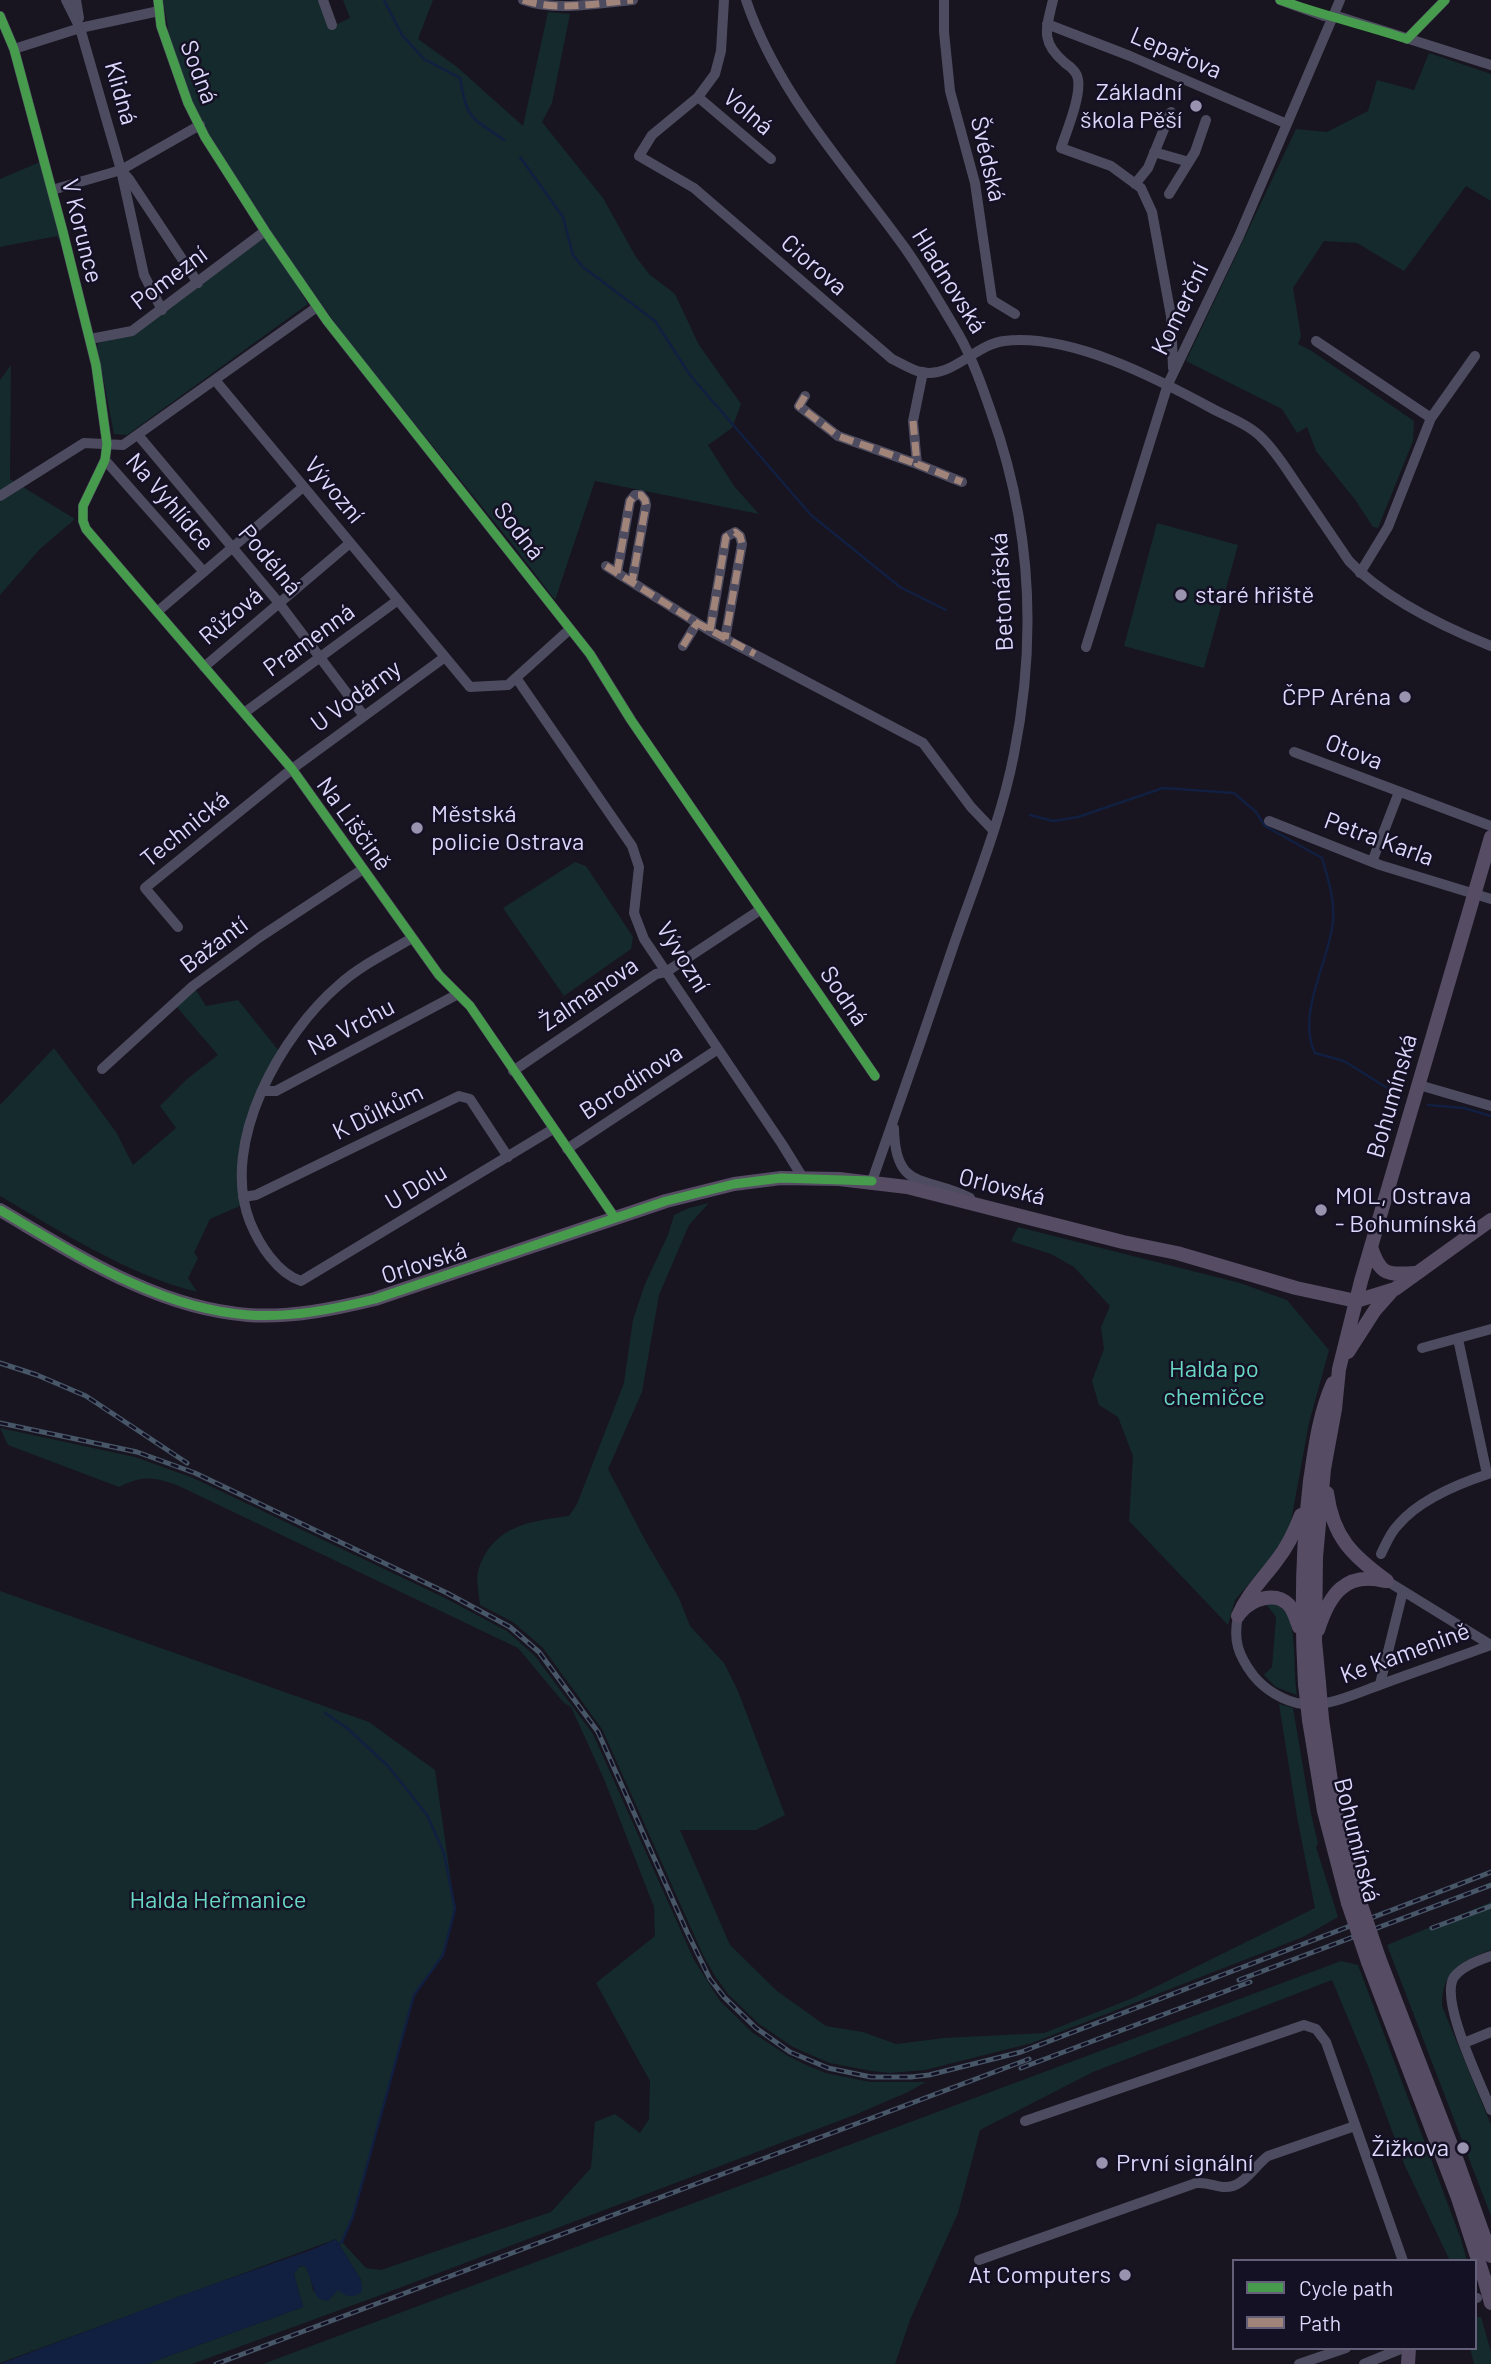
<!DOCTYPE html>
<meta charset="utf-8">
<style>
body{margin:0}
#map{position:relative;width:1491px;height:2364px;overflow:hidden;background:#181520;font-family:Barlow,sans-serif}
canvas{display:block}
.legend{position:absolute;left:1232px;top:2259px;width:245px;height:91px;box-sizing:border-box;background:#151124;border:2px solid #65607a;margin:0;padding:9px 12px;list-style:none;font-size:21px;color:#ded7fc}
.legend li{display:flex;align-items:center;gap:14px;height:35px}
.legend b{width:35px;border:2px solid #65607a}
</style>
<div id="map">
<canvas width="1491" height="2364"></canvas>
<ul class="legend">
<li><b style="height:9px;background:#469c4c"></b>Cycle path</li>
<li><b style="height:9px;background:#a18479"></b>Path</li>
</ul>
</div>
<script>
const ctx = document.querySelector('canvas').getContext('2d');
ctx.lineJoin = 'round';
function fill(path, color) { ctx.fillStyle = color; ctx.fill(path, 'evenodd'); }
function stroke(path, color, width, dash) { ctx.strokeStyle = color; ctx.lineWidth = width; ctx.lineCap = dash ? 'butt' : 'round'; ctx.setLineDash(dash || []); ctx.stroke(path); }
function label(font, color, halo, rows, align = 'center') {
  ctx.font = font + ' Barlow,sans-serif'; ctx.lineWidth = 5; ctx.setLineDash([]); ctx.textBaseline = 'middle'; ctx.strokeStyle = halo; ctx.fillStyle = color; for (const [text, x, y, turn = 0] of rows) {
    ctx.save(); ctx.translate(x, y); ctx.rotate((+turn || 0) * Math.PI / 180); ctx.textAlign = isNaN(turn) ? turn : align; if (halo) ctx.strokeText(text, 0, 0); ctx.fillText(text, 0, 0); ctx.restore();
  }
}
fill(new Path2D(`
 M163,0H321L331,27L350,18L343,0H433L418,39L457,67L523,126L548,12L570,14L552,103L542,122L603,198L636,257L649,274L675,294L699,345L741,404L732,428L708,445L734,486L759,514L595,481L555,600L513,545L347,340L265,224L201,121L184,84L170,39Z
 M1429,53L1491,74V201L1466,186L1404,271L1357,243L1324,241L1293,288L1301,336L1298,344L1310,350L1414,421L1413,441L1378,528L1373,527L1356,501L1316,451L1307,427L1297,433L1282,409L1186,361L1296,129L1327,132L1368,111L1377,80L1414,90Z
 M40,162L71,263L57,236L0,247V179Z
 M264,238L283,262L308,304L127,435L114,434L97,346L98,343L132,333L257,239Z
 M11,365L10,479L75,519L40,549L0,595V380Z
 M1157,523L1238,545L1204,668L1124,646Z
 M575,862L586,866L633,937L631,949L564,996L503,908Z
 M196,990L206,1006L238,1000L279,1051L253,1105L242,1205L210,1219L194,1253L198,1258L188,1278L197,1292C126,1274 62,1232 0,1196V1105L54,1048L116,1132L133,1165L176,1128L160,1106L187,1079L218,1055L176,1006Z
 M709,1203L689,1225L659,1295L642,1392L608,1469L645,1540L679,1598L690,1626L724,1663L738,1691L785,1815L756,1830H680L730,1945L777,1991L826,2026L863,2032L896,2044L944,2038L1044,2033L1133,1998L1315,1908L1297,1817L1279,1704L1293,1708L1311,1814L1318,1843L1316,1847L1338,1917L1303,1937L1032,2043L925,2070L890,2073L872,2071L830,2063L811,2055L793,2047L759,2024L728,1994L715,1976L703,1955L602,1729L543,1648L513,1622L480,1605C479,1595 476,1581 478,1572C491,1526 530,1521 569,1516L577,1504L624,1383L633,1320L645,1284L668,1235L674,1215L689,1208Z
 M1018,1227L1240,1283L1287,1300L1329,1350L1309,1423L1290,1527L1280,1547L1235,1600L1228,1625L1129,1521L1133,1456L1118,1417L1099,1405L1092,1381L1104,1349L1101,1327L1110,1306L1074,1267L1051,1254L1011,1241Z
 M0,1428L135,1457L193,1478L445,1598L507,1631L535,1656L593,1734L694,1960L720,2001L753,2033L788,2056L806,2065L826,2073L870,2082H926L908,2092L857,2114L378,2296L192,2364H147L303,2307L294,2274L298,2267L305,2266L310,2275L313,2291L338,2290L361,2280L336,2239L0,2363V1591L369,1722L435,1770L455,1909L443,1955L414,1995L353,2216L342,2242L366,2268L381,2270L551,2212L591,2168L595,2122L615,2114L640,2133L649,2119L650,2081L596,1983L655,1936L654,1907L604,1779L571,1707L564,1703L518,1648L179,1486C153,1477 144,1475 119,1487L8,1445Z
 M1266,1604C1274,1604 1281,1605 1286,1612C1297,1627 1293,1673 1297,1695L1276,1687L1264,1675L1272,1667L1276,1617Z
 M1491,1902V1950C1460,1961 1442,1971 1442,2006L1491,2125V2216L1387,1945Z
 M1341,1961L1358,1965L1461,2239L1467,2261H1450L1405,2166L1368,2066L1332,1980L1093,2072L980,2130L958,2213L910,2320L895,2364H263Z
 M1475,2317H1481L1491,2352V2364H1474L1470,2348H1475Z`), '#152a2c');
fill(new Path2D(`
 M336,2239L361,2280L362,2291C354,2299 346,2297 338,2290L328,2301L319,2299C311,2289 312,2277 305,2266H300L294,2274L303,2307L147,2364H0L180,2296L311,2250Z`), '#111f41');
stroke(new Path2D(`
 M384,0L402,35L424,59L460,78C467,120 470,116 504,140
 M520,157L563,217L573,255L583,267L655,321L690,375L811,515L900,587L946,610
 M1030,815L1053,821L1078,817L1163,788L1234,793L1256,812L1265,826L1322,858C1328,879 1335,899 1333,922C1329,961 1296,1015 1315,1053L1344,1061L1400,1096
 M1428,1105L1464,1108L1491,1116
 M325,1713L347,1728L388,1766L427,1815L444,1853L455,1909L443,1955L414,1995L353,2216L342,2242L338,2244`), '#111f41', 2.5);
stroke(new Path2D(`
 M66,0L80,28L121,170L144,275L162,310
 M76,0L79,18
 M158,0L161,26L188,103L205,137L265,231L327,321L590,654L631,720L875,1076
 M323,0L332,25
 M523,0C558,12 597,3 633,0
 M724,0L721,51L715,74L698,97L652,135L639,156L694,188L892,359C901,363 911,370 921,372C952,379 974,345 1004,341C1070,333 1156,378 1213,409C1230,418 1250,425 1263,439C1277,453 1287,470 1298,486C1315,511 1332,536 1349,561C1384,598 1444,627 1491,646
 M746,0C778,95 847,167 905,248C924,275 942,306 959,335C973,360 982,386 991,412C1031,523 1037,639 1014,754C1001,821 974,886 952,950C926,1027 899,1105 872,1181
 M944,0V32L950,91L975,183L992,300L1015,314
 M1053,0C1046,29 1040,42 1065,63C1071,67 1077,72 1078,79C1081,97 1067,130 1061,148L1111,166L1141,188L1152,212L1171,316L1173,368
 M1280,0L1324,16L1340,17L1491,65
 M0,16L14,49L63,232L96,365L107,444L105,460L83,506V521L86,529L292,769L439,975L470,1006L615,1218
 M1047,24L1130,56L1287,124
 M1407,39L1445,0
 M14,49L80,28L159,11
 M698,97L771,159
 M1154,152L1189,162
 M121,170L129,179L198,283
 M1135,184L1148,168L1171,112
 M52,190L121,170L200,125
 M1169,194L1195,152L1206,120
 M90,339L132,331L265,231
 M1316,341L1431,418
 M923,372L913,421L917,464L962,482
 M215,380L470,687L508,685L570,629
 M805,396L799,406L838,436L917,464
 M138,435L279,603L364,716
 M105,460L204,572
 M0,496L84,443L123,445L317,307
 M606,566L710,631L923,743L971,807L993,830
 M617,573L630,501L635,495H641L645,500L646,505L632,582
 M1360,573L1388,527L1431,418L1475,356
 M157,612L303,487
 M710,631L726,537L735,532L740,536L742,544L725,639
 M683,646L697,623
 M1086,647L1168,384L1239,236L1340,0
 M204,667L350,543
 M517,679L632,846L639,867L634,913L644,939L782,1144L803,1178
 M244,713L398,600
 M1294,752L1491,826
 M1269,821L1380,865L1491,899
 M1372,862L1399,792
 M178,927L145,888L292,769L445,657
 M412,938C389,952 361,965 340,984C281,1034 219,1143 250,1222C259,1244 277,1273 301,1281L553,1129
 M102,1069L193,986L260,937L363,869
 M513,1071L656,974L666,972L760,910
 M1419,1085L1491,1106
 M263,1091H276L458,994
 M894,1128C895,1193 927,1175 970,1198
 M567,1149L718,1049
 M243,1197L256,1195L459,1096L470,1099L508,1157
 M1458,1339L1487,1474
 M1422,1348L1491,1329
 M1381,1554C1386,1544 1390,1533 1398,1525C1419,1500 1460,1483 1491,1473
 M1387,1581L1491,1645
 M1238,1616C1233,1640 1238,1655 1253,1675C1264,1689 1284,1702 1303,1704C1331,1707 1359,1692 1385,1683C1420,1670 1456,1658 1491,1645
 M1380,1684L1403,1591
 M1491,1956C1479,1960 1462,1966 1454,1977C1439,2000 1481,2084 1491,2110
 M1464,2043L1491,2032
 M1025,2121L1304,2025L1316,2029L1326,2042L1403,2261
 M979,2260L1196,2183C1207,2182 1214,2186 1223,2187C1243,2189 1254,2166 1268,2156L1355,2126
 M1475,2298H1477
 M1299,2364L1346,2348
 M1364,2364L1403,2348`), '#4d4b5f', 10);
stroke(new Path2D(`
 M0,1210C77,1255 156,1308 248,1315C291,1318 334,1309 375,1299L666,1201L734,1184L781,1178L839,1179L907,1187L1123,1242L1177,1253L1296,1288L1356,1301L1395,1289L1491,1220
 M1371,1247C1380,1275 1387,1275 1415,1273
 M1348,1352L1375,1310L1391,1292
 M1327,1493C1333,1538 1353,1556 1387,1581
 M1241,1612C1252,1599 1275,1591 1289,1605C1294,1611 1296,1619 1299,1627
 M1238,1616C1248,1593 1263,1579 1277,1560C1288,1546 1295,1531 1301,1515
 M1318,1630C1329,1595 1345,1571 1385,1581
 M1319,1683L1315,1641L1316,1557L1324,1469L1335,1409L1339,1369L1361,1281L1491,837
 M1305,1684C1301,1616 1302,1549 1310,1481C1315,1448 1319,1414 1333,1383
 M1322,1719L1335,1809L1359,1899
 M1309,1720L1324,1811L1348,1903
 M1379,1958L1455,2155L1491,2256
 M1368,1962L1458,2198L1484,2278
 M1408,2364L1409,2348`), '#564c64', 14);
const rail = new Path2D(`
 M0,1363L37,1375L86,1396L187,1463
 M0,1423L137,1452L195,1473L447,1593L510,1627L539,1652L598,1732L687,1932L710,1979L724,1997L756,2028L790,2052L828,2068L871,2077H911L929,2075L1021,2052L1491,1872
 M1432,1928L1491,1906
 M1239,1980L1491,1885
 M1021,2068L1250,1982
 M216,2364L1029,2059`);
stroke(rail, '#475768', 5);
stroke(rail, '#151124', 2.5, [8]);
stroke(new Path2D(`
 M1319,1683L1322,1719
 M1305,1684L1309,1720
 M1359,1899L1379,1958
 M1348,1903L1368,1962
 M1484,2278L1491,2303`), '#564c64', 14);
stroke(new Path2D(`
 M523,0C558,12 597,3 633,0
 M805,396L799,406L838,436L917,464
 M913,421L917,464L962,482
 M606,566L697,623L755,654
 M617,573L630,501L635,495H641L645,500L646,505L632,582
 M710,631L726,537L735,532L740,536L742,544L725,639
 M683,646L697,623`), '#a18479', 7, [14, 7]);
stroke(new Path2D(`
 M158,0L161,26L188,103L205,137L265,231L327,321L590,654L631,720L875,1076
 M1280,0C1322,15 1364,25 1407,39L1445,0
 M0,16L14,49L63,232L96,365L107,444L105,460L83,506V521L86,529L292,769L439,975L470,1006L615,1218
 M0,1210C77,1255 156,1308 248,1315C291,1318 334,1309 375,1299L666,1201L734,1184L781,1178L872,1181`), '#469c4c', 9);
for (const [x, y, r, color] of [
 [1196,106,7,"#9993af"],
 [1181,595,7,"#9993af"],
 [1405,697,7,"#9993af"],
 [417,828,7,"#9993af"],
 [1321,1210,7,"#9993af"],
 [1463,2148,7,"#9993af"],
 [1102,2163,7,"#9993af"],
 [1125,2275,7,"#9993af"]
]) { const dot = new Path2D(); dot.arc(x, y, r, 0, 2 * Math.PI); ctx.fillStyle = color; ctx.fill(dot); stroke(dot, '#151124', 2.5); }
label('24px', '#ded7fc', '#151124', [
 ["Lepařova",1176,53,23],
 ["Sodná",199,72,69],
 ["Klidná",121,93,74],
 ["Volná",748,112,40],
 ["Švédská",988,159,77],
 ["V Korunce",82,231,76],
 ["Ciorova",814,265,41],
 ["Pomezní",169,278,-37],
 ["Hladnovská",949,281,58],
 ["Komerční",1180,309,-64],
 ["Vývozní",334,490,50],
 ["Na Vyhlídce",170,502,49],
 ["Sodná",519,531,52],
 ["Podélná",270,560,50],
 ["Betonářská",1002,592,-93],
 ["Růžová",231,616,-40],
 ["Pramenná",309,640,-36],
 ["U Vodárny",356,696,-36],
 ["Otova",1354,752,21],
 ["Na Liščině",354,824,54],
 ["Technická",185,829,-39],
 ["Petra Karla",1379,839,20],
 ["Bažantí",214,945,-37],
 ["Vývozní",683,957,58],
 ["Žalmanova",589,994,-34],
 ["Sodná",844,996,56],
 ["Na Vrchu",351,1027,-28],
 ["Borodínova",631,1082,-33],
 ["Bohumínská",1392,1096,-74],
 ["K Důlkům",378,1112,-26],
 ["U Dolu",416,1187,-31],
 ["Orlovská",1002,1187,14],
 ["Orlovská",424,1263,-18],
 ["Ke Kamenině",1405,1653,-20],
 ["Bohumínská",1357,1840,76]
]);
label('24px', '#ded7fc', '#151124', [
 ["Základní",1182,92],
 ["škola Pěší",1182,120],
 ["staré hřiště",1195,595,"left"],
 ["ČPP Aréna",1391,697],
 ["Městská",431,814,"left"],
 ["policie Ostrava",431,842,"left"],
 ["MOL, Ostrava",1335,1196,"left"],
 ["- Bohumínská",1335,1224,"left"],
 ["Žižkova",1449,2148],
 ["První signální",1116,2163,"left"],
 ["At Computers",1111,2275]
], 'right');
label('24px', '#68d7c3', '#151124', [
 ["Halda po",1214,1369],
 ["chemičce",1214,1397],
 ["Halda Heřmanice",218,1900]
]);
</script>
